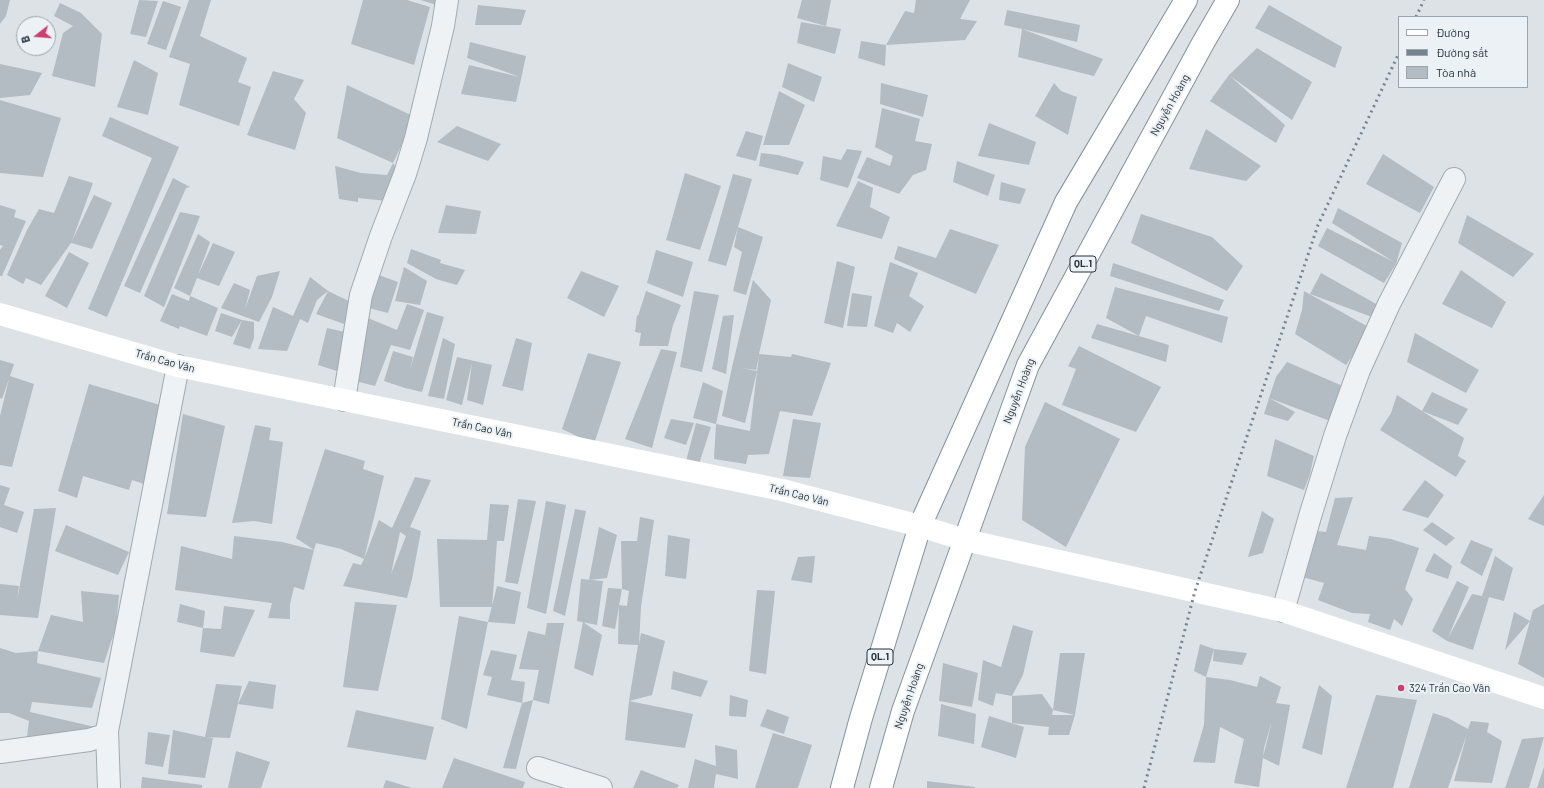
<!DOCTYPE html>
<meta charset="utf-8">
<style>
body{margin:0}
#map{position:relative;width:1544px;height:788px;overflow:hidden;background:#dce2e6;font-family:Barlow,sans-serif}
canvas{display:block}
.legend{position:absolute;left:1398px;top:16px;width:130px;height:72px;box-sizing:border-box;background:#ebf1f4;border:1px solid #9ca5ab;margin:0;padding:5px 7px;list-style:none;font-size:12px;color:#25323d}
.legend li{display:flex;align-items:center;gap:8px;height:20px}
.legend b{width:20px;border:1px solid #9ca5ab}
.north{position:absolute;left:16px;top:16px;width:40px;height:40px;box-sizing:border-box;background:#ebf1f4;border:1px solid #9ca5ab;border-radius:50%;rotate:253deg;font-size:11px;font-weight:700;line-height:16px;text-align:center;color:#25323d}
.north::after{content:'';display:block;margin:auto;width:14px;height:18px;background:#d03c6f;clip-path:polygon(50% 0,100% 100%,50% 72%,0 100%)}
</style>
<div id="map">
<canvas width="1544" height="788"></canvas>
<ul class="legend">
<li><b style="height:5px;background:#fff"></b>Đường</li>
<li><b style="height:5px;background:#758490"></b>Đường sắt</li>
<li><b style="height:11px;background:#b3bcc3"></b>Tòa nhà</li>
</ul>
<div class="north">B</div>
</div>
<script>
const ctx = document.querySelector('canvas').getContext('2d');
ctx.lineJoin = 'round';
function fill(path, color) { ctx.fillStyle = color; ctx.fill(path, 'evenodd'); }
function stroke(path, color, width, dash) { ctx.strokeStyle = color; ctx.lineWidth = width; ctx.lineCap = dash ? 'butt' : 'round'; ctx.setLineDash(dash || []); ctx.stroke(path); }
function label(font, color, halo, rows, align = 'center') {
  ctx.font = font + ' Barlow,sans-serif'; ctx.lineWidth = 4; ctx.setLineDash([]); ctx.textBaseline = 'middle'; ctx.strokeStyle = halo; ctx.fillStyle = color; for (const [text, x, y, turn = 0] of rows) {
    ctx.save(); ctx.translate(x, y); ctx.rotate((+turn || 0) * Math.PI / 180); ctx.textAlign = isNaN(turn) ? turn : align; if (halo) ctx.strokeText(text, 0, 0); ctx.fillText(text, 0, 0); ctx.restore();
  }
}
fill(new Path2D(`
 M0,0H10L6,16L0,24Z
 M139,0L158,1L146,37L130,34Z
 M189,0H211L200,36L247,58L238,82L251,87L239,126L179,105L190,64L169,57Z
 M363,0H407L430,7L414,65L351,44Z
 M420,0H439L437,5Z
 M802,0H831L826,26L797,18Z
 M916,0H970L960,19L977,21L965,40L886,45L905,11L914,13Z
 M163,1L181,7L166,50L147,44Z
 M60,3L81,13L102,34L95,87L52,76L63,33L73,26L54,16Z
 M478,5L526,10L521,25H475Z
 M1269,5L1342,47L1335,68L1255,28Z
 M1007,10L1080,25L1077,42L1022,29L1103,59L1094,76L1018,57L1022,29L1004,25Z
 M801,22L841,29L835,54L797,43Z
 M861,41L886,45L885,66L858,58Z
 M470,42L526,56L516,102L461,94L469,65L520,77L467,58Z
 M1257,48L1312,82L1292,120L1230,76L1285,125L1276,143L1210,101L1229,75Z
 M134,60L158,73L148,115L117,107Z
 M788,63L822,77L814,102L782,87Z
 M0,64L42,73L30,95L0,98Z
 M273,71L304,80L294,99L306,113L295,150L247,135Z
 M881,83L928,95L923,117L880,104Z
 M1054,83L1061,91L1077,97L1068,135L1035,116Z
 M347,85L415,117L393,163L337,138Z
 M779,91L805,105L789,145H763Z
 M0,100L61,118L43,177L0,173Z
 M882,108L920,119L915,141L932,144L926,170L913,175L899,194L857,178L867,157L890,166L893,156L875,147Z
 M110,117L179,147L107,317L88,309L152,158L102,136Z
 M989,123L1036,142L1029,165L978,156Z
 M457,126L501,144L488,161L437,142Z
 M1206,129L1261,166L1246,181L1189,169Z
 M746,131L763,136L756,161L736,156Z
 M847,149L862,151L848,188L820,180L823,156L841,160Z
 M761,153L778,155L804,162L798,175L759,166Z
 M1383,154L1434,187L1420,213L1366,184Z
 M957,161L995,175L988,196L953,182Z
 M393,163L399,173L387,201L358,198V202L339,199L335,166L361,173L387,175Z
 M685,173L721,186L700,250L666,240Z
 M733,174L752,179L738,227L763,237L746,295L733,291L742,252L734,247L738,227L726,266L708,261Z
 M69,176L93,183L72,241L94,195L112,203L92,249L71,243L41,285L26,278L23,284L7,275L27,230L39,209L54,213Z
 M173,178L190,187L186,188L140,293L124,286Z
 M858,181L873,188L870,207L890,217L882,239L836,226Z
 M1001,182L1026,189L1020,204L999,200Z
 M0,205L16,210L14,217L26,221L2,276H0V250L3,246L0,245Z
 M446,205L481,211L476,234L438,233Z
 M1338,208L1402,243L1396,264L1384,283L1318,246L1327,228L1394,262L1332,223Z
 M180,212L200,216L164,307L144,296Z
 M1141,214L1212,237L1243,266L1227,291L1131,243Z
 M1467,215L1534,254L1513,277L1458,243Z
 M950,229L999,245L976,294L894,259L898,246L936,258Z
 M198,234L210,242L198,275L213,243L235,252L219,286L197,278L190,296L218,308L207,336L180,326L179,329L160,321L172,294L189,301L190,296L174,288Z
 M411,249L441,260L440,263L465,270L457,285L436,279L407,263Z
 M656,250L693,262L683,297L647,283Z
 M69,252L89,263L67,308L45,296Z
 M837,261L855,267L843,328L824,323Z
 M890,262L918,273L909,296L924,306L910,332L897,323L893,333L874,326Z
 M1113,263L1224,300L1219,311L1110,276Z
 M404,267L427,281L420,305L395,301Z
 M1461,270L1506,302L1492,328L1442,304Z
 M280,271L272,297L259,322L221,308L234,283L250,290L245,309L257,276Z
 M581,271L619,286L604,317L567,298Z
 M373,273L398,282L388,313L365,307Z
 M1321,273L1378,305L1372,317L1310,294Z
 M310,277L328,291L317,300L308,323L300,319L287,351L258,349L273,307L293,316Z
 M753,280L771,300L759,354L791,357L792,354L831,363L812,416L780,411L769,454L748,455L746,464L714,459L716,424L750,431L757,371L759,356L756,370L741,368L757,371L745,423L722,416L732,367Z
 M1115,287L1228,317L1222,343L1146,316L1139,336L1169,345L1166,362L1091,338L1097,324L1139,336L1106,318Z
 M328,291L353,303L344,324L316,314Z
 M646,291L681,305L673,325L668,346H639L641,333L635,332L637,315L638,316Z
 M694,291L719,295L702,372L680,367Z
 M1304,291L1372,329L1346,365L1295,334L1302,310Z
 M852,293L872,296L867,327L847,326Z
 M407,304L424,310L410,350L391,345L375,386L351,380L363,316L397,330Z
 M427,312L444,317L422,392L405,388L384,381L393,351L413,357L410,370Z
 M221,313L242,320L232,337L215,331Z
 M734,315L726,374L712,369L723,316Z
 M242,320L254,322V338L250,349L233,344Z
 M327,328L350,333L340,372L318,365Z
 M1415,333L1479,370L1466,393L1407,362Z
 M443,338L455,344L444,399L428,396Z
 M516,338L532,343L523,391L502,386Z
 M1079,346L1161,387L1136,432L1062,405L1076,369L1068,366Z
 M661,349L677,352L652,448L625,439Z
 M588,353L621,362L594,444L562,429Z
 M457,357L492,365L483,405L467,400L472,363L462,405L446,400Z
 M0,360L14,364L10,376L34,384L12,467L0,465V416L9,379L2,399L0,398Z
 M1287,362L1352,390L1336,400L1330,421L1269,398L1276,377Z
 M703,382L723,391L716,424L693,418Z
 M89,384L167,407L144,484L132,480L129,490L83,476L77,498L58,491Z
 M1432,392L1468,409L1458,425L1422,411Z
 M1397,395L1464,438L1458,456L1466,461L1456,477L1380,430L1391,413Z
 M1269,398L1295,412L1288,421L1264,414Z
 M1045,402L1120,439L1066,547L1022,520L1025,447Z
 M183,414L225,426L206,517L167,514Z
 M671,419L694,423L686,445L664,438Z
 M793,419L821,423L810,478L783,476Z
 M696,423L711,427L698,467L685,465Z
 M255,425L271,428L269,440L283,442L272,524L254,521L232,523Z
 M1275,439L1314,456L1310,474L1304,490L1267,476Z
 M325,449L365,461L363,469L384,476L364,559L379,520L392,528L415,477L431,480L410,527L421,531L412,579L407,598L343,586L353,563L361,565L364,559L341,549L316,543L314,550L296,538ZM400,532L406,536L391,574Z
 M1425,480L1444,495L1428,518L1402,510Z
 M0,485L10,488L4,505L24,512L17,533L0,527Z
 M1544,495V526L1528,519Z
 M1353,497L1337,545L1366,550L1369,536L1391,539L1419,548L1405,589L1413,599L1402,626L1394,619L1390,630L1368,622L1370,614L1352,613L1318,600L1324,583L1295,575L1308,530L1326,532L1335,498Z
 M518,499L536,501L518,584L505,582Z
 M546,501L566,505L546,614L527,608Z
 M490,504L509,505L504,541H497L492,607H440L437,539L487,540Z
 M56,508L38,618L0,615V584L19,586L17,601L34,509Z
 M575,509L586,511L565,616L553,611Z
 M1262,511L1274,519L1263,553L1248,557Z
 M640,517L654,520L641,607L639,644L641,633L665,641L652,695L629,701L638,645L618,644L619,605L627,606L629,591L622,589L621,541H637Z
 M1432,522L1455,538L1446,546L1423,530Z
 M66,525L129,552L118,575L55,551Z
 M599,527L617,535L607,578L589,580Z
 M668,535L690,539L686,579L665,576Z
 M234,536L282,542L314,550L304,590L294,587L290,604V619L268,618L272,603L175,590L181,546L232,559Z
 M1471,540L1493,549L1482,576L1460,563Z
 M1434,553L1452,566L1448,579L1425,571Z
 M815,556L812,583L791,580L798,557Z
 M1495,556L1513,568L1504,601L1489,597L1473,650L1447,641L1432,631L1457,581L1469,587L1448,638L1472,594L1482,596Z
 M581,579L603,581L597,625L577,621Z
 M497,586L521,592L515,624L488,622Z
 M608,588L622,589L615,629L602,626Z
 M757,590L775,591L766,674L749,671Z
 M81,591L119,595L116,627L104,663L38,651L51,615L83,622Z
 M355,602L397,605L378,691L343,687Z
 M180,604L205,611L203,628L221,629L224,606L255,610L234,657L200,652L203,628L177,622Z
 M1544,604V678L1518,664L1533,610Z
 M1514,612L1530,621L1505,650Z
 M459,616L488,622L467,729L441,719Z
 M583,622L602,635L593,676L574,668Z
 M547,623H564L549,704L533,700L539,670L519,669L528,631L545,635Z
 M1013,625L1033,631L1023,675L1012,696L996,693L993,706L978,700L983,660L1001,667Z
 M1200,644L1214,649L1247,653L1242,665L1213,661L1214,649L1206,677L1230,680L1257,687L1260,676L1281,687L1276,703L1290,705L1279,766L1263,758L1259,787L1234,783L1244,739L1220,727L1215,763L1193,762L1204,725L1206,677L1194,671ZM1271,724V725L1263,757L1264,748Z
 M0,648L16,653L38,651L37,663L101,678L92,708L32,702L30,712L95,727L85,749L27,737L29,721L9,713H0Z
 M491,650L517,655L511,680L525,682L522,703L487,695L492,677L483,675Z
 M1060,653H1085L1075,715L1053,710Z
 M943,663L978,673L972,707L939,701Z
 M673,671L708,681L701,697L671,689Z
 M249,681L276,685L273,709L238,704Z
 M216,684L242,686L230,738L207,737L213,738L205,778L168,774L173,730L205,737Z
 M1319,685L1332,696L1322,755L1302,748Z
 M1042,694L1053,710L1052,715H1075L1069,735H1048L1049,727L1012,723V696Z
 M730,695L748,700L746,717L729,716Z
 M1376,695L1417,700L1393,788H1346Z
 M533,700L516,769L503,768L522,703Z
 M629,701L693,714L685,748L625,740Z
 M941,704L976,714L974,744L938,736Z
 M767,709L789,717L784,734L760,726Z
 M356,710L434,727L426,760L347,747Z
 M1433,713L1448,718L1468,729L1471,721L1489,723L1487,732L1502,741L1492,783L1454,781L1467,734L1448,788H1409Z
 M989,716L1024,727L1016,758L981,747Z
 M148,732L170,735L163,767L145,764Z
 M773,733L812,745L798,788H755Z
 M1544,737L1529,788H1505L1522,739Z
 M715,745L737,750L738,779L716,774L714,788H688L695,759L716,766Z
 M236,751L270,762L261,788H228Z
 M454,758L525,782L523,788H442Z
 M1544,767V788H1537Z
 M641,770L679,785L677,788H633Z
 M142,777L202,785V788H141Z
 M386,780L412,788H383Z
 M927,781L975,787V788H927Z`), '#b3bcc3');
const street = new Path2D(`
 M344,400L361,295L381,236L405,174L416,138L443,26L447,0
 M1283,611L1311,513L1335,436L1359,370L1389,304L1454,179
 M107,731L109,788
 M0,752L89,740L102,736L107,731L178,366
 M538,768L601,788`);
const highway = new Path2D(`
 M842,788L861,718L920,526L1066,202L1186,0
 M881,788L903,711L1028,365L1203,43L1228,0`);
stroke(street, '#a1aab0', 24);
stroke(highway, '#83929d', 24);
stroke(street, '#eef2f5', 22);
stroke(new Path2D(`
 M0,314L178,366L782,490L920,526L965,540L1283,611L1544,698`), '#fff', 22);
stroke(highway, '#fff', 22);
stroke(new Path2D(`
 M1416,17L1424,0
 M1144,788L1195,591L1318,225L1399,53`), '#758490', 3, [2, 4]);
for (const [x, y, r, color] of [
 [1401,688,4,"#d03c6f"]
]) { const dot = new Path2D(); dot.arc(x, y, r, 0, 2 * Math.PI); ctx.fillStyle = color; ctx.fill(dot); stroke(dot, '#ebf1f4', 1.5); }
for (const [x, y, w] of [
 [1083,264,26],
 [880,657,26]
]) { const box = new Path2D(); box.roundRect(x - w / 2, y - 8, w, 16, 3); ctx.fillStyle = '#ebf1f4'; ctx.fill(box); stroke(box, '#25323d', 1); }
label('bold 10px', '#25323d', null, [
 ["QL.1",1083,264],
 ["QL.1",880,657]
]);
label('11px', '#25323d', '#ebf1f4', [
 ["Nguyễn Hoàng",1170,105,-61],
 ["Trần Cao Vân",165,361,15],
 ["Nguyễn Hoàng",1019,391,-69],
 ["Trần Cao Vân",482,428,12],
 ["Trần Cao Vân",799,495,14],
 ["Nguyễn Hoàng",909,696,-71]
]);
label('11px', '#25323d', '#ebf1f4', [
 ["324 Trần Cao Vân",1409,688]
], 'left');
</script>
